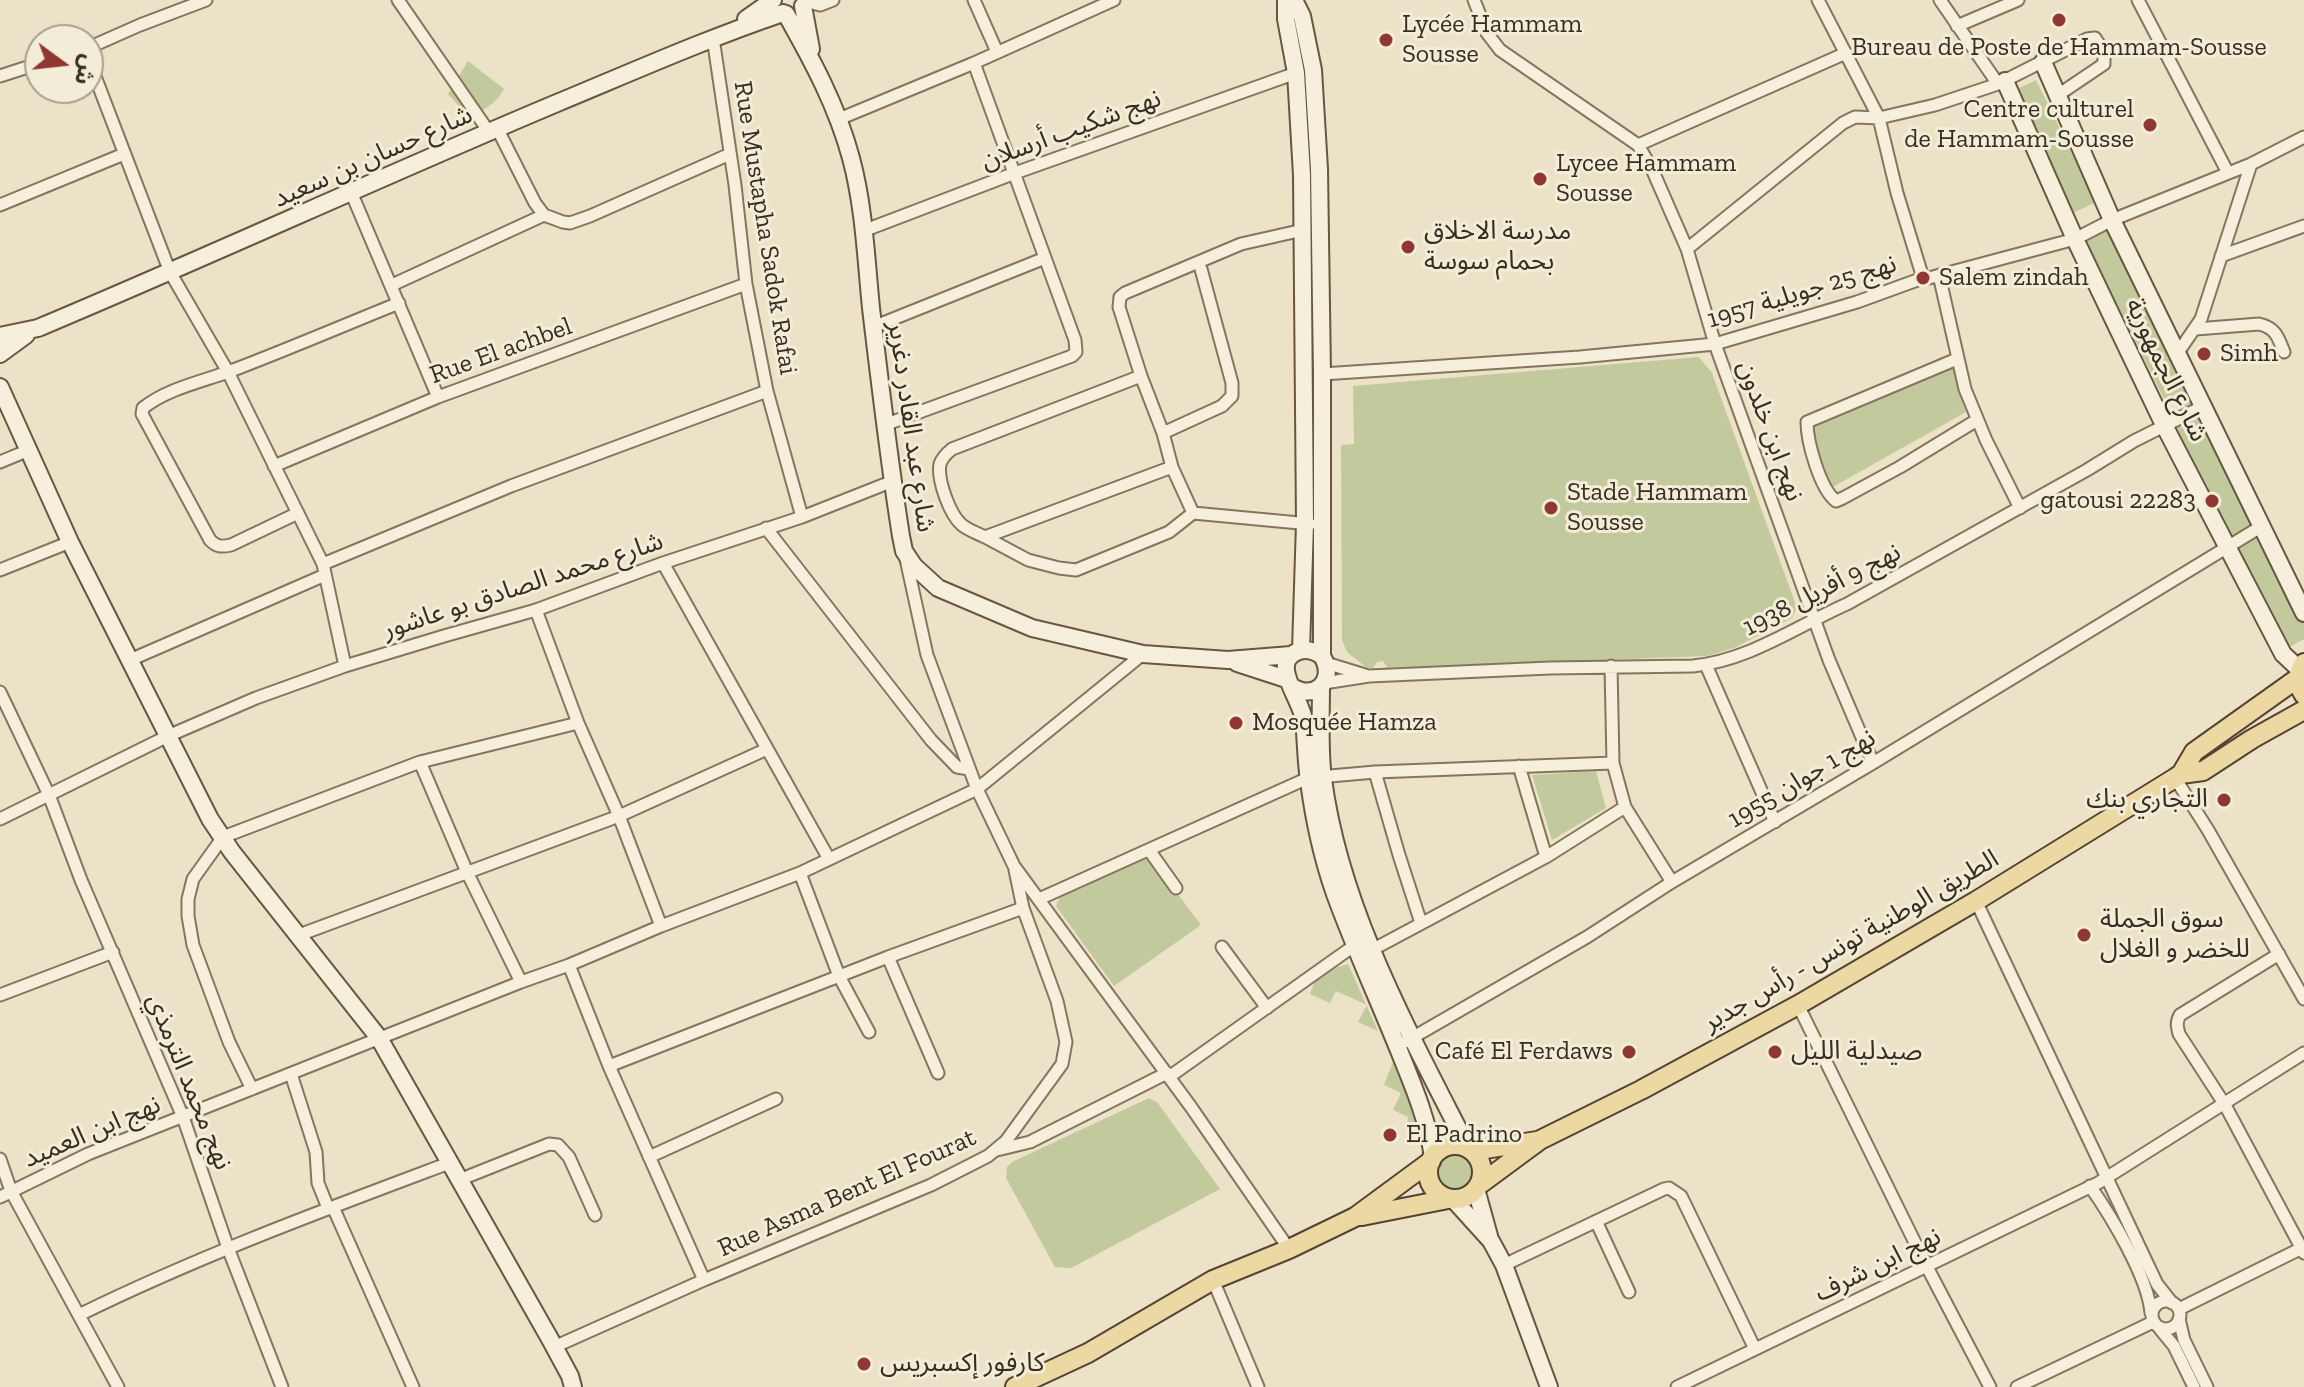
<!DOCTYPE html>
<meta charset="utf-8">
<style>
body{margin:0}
#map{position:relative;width:2304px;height:1387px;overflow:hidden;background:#ebe2c8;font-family:"Zilla Slab","Noto Sans Arabic",serif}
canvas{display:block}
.north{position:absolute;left:24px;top:24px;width:80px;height:80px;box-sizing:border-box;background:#f3ecd7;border:2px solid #a8a08e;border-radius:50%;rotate:105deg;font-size:22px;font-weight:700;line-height:32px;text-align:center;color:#372d21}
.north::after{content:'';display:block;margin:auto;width:28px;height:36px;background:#903633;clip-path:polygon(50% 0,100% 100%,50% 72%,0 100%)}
</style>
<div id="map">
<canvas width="2304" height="1387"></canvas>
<div class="north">ش</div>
</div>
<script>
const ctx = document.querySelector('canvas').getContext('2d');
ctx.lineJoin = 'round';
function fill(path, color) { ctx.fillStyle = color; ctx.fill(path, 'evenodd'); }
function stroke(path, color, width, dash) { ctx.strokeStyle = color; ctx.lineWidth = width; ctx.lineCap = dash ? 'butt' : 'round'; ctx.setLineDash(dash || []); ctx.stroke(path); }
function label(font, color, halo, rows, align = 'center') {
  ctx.font = font + ' "Zilla Slab","Noto Sans Arabic",serif'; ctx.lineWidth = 6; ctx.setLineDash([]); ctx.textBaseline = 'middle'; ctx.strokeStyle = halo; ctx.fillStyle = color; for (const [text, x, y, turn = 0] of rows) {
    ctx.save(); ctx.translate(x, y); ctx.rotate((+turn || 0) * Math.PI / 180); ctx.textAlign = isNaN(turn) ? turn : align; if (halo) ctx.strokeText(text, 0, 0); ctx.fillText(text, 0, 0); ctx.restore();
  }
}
fill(new Path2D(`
 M468,61L504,89C495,104 485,111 468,116L448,94Z
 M2036,80L2096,202L2071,214L2011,92Z
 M2110,227L2191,391L2166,403L2085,239Z
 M1699,357L1712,373L1797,608L1792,618L1734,648L1707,656L1388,668L1383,661L1377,662L1373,668H1367L1347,652L1342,640L1341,445L1354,444L1353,386Z
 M1955,365V379L1966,412L1824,492L1803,430Z
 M2203,392L2266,519L2230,538L2164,420Z
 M2260,536L2304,622V639L2286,649L2235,548Z
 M1596,771L1606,808L1552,840L1532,775Z
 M1150,857L1201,925L1114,986L1056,906L1060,897Z
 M1348,964L1378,1031L1358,1022L1367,1005L1336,991L1330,1003L1310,994L1318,973Z
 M1393,1062L1418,1119L1405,1147L1408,1117L1393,1110L1401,1093L1384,1085Z
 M1149,1098L1157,1102L1220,1189L1071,1268L1055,1267L1006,1178L1007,1167L1012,1162Z
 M1437 1172a18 18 0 1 1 36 0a18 18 0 1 1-36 0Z`), '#c2c99d');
const street = new Path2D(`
 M398,0L489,132
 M974,0L997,52
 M1474,0L1487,33L1500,50L1638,145L1652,169L1687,249L1715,344L1829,660L1873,763
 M1818,0L1879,118L1897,193L1923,278
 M1940,0L1998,84
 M2138,0L2228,173
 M804,1L820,5L833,0
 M1957,26L2018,0
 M713,38L735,185L746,284L767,391L802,517
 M88,48L140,25L206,0
 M88,58L170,272L228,372L323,564L345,666
 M0,76L40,63
 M839,119L974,63L1114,0
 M497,128L535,203L544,215L563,222L570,223L590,216L730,154
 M1638,145L1846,53
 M351,192L438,397
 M0,205L124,154
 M1303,230L1241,244L1125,293L1120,297L1119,307L1141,376L1163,433L1172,467L1193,513L1310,524
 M863,231L1015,173L1296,73
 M1687,249L1843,123L1855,117L1879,118L1935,105L1998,84L2087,39L2095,38L2104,52V64L2058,95
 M2221,256L2304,226
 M1939,275L1965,389L1986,440L2020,508
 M392,285L544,215
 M873,327L1045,258
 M2196,329L2259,324C2276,328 2278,337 2284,352
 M2177,354L2201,319L2251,164
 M1957,359L1807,422C1807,442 1820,489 1836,501L1843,498L1900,467L1977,420
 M1322,374L1580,357L1715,344L1857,302L1923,278H1929L2075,239L2112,220L2251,164L2304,137
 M1141,376L952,449C947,453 942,458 940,464C937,480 950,515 962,525C968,530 977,533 985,537L1172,467
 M887,424L1072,356L1076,352L1075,340L974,63
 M1163,433L1222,406L1232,396V383L1201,269
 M0,462L29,450
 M274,466L438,397L746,284
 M298,513L231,545C221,547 217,547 210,540L142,414L143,408C167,389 200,382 228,372C286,350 342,326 399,303
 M766,528L931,740L957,767L969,769
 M985,537L1028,560L1059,568L1076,570L1169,532L1193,513
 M906,559L927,655L977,789L1014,866L1191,1107L1289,1249
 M663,563L829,859
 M323,564L511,486L767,391
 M0,570L70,542
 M130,660L325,575
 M1326,663L1365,675
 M1706,665L1775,822
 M1611,666L1613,763L1625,807L1672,882
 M1324,683L1369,676L1550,668L1693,666C1750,660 1795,627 1847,604L2087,470L2134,441L2204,406
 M0,692L49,795L81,880L183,1117L228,1248L282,1387
 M578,723L619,816L661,926
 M420,762L467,872L521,982
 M1519,766L1546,857
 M1375,772L1399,855L1421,923
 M2175,778L2208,830L2304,999
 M0,819L168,736L256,698L345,666L444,636L536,610L663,563L802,517L893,481
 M1149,850L1176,888
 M800,873L839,976L869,1032
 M1039,899L1308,778L1375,772L1613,763
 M1976,901L2157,1284L2172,1303
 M299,935L619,816L767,749
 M1222,947L1267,1008
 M1368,952L1546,857L1625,807
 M2279,954L2180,1015C2176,1022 2177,1026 2179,1034L2225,1105L2304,1253
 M888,957L938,1073
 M569,965L609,1066L704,1280
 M0,995L113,952
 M1798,1005L1926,1265L1990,1387
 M1398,1046L1587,937L1672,882L1873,763L2262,526
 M609,1066L888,957L1023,908
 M291,1074L316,1152L318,1183L328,1208
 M1169,1077L1355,945
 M252,1089L229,1042L193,945L188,916V899L193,879L223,837L420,762L578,723L536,610
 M997,1150L1030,1142L1167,1073
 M649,1157L776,1099
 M0,1159L11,1191L118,1387
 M459,1180L549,1144L558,1145L569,1157L595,1215
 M2090,1186C2111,1216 2148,1277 2151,1313
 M0,1197L88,1154L521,982L569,965L661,926L800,873L977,789L1143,654
 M333,1207L413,1387
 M1596,1221L1629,1292
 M1504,1265L1664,1189L1669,1188L1681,1196L1755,1349
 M1213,1280L1258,1387
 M2152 1315a14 14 0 1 1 28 0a14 14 0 1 1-28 0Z
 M2179,1309L2304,1247
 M79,1315C199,1256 324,1210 449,1163
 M2179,1319L2184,1340L2207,1387
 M2160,1329L2174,1346L2194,1387
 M554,1347L704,1280L931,1185L988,1156L1006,1141L1062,1064L1066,1042L1057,1001L1023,908L1015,870
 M1677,1387L2098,1183L2304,1053
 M2017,1387L2153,1322`);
const secondary = new Path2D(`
 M1286,0V19L1296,73L1302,175L1305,523L1301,650
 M1294,0L1302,16L1313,70L1319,169L1322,374V656
 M803,6L811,49
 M786,14C812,60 837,106 851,158C864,206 866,258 871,308C880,384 889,461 901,536L904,551L914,566L938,588L1032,628L1143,654L1228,660L1291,655
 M746,19L773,0
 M2043,62L2112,220L2304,613
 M2005,81L2075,239L2164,425L2283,654L2300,670
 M0,336L38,328C212,255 383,176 557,103C632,72 706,39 783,13
 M0,354L26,335
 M0,387L70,542L210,819L232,852L379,1038L550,1339L570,1376L573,1387
 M1237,663L1286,679
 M1291,686C1314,702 1337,681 1322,656C1315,651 1308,648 1299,651C1268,662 1301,698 1304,720C1306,740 1306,760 1309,781C1314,819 1322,857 1335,894C1355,949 1380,1003 1402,1058C1415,1090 1428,1122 1433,1157
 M1321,686C1321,717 1319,749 1323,779C1340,909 1409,1032 1468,1148
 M1476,1189L1489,1236
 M1453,1199L1491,1241L1504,1265L1549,1387`);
const primary = new Path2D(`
 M2304,663C2297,674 2297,684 2304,695
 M2181,774L2203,771L2252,739L2304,710
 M1428 1172a27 27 0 1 1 54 0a27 27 0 1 1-54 0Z
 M1472,1151L1537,1141
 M1479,1185L1540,1140L1641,1090L1798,1005L1976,901L2175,778L2181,774L2194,752L2298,678
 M1362,1216L1448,1199
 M1015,1387L1088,1353L1213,1280L1289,1249L1355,1217L1431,1161`);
stroke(street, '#86755e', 15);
stroke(secondary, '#685641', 20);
stroke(primary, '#544332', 22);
stroke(street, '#f6efdb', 11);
stroke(secondary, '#f6efdb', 16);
stroke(primary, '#ebd8a3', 18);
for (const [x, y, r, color] of [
 [2059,20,8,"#903633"],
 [1386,40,8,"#903633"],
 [2150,125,8,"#903633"],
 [1540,179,8,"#903633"],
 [1408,247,8,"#903633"],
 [1923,278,8,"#903633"],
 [2204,354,8,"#903633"],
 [2212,501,8,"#903633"],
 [1551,508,8,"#903633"],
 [1236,723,8,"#903633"],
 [2224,800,8,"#903633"],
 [2084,935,8,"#903633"],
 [1629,1052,8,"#903633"],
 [1775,1052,8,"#903633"],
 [1390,1135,8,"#903633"],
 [864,1364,8,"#903633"]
]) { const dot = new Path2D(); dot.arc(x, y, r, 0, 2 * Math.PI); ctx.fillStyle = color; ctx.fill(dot); stroke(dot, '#f3ecd7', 3); }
label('26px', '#372d21', '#f3ecd7', [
 ["Lycée Hammam",1402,25],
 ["Sousse",1402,55],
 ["Bureau de Poste de Hammam-Sousse",2059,48,"center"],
 ["Centre culturel",2134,110,"right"],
 ["de Hammam-Sousse",2134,140,"right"],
 ["Lycee Hammam",1556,164],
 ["Sousse",1556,194],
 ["مدرسة الاخلاق",1424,232],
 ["بحمام سوسة",1424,262],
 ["Salem zindah",1939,278],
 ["Simh",2220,354],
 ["Stade Hammam",1567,493],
 ["Sousse",1567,523],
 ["gatousi 22283",2196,501,"right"],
 ["Mosquée Hamza",1252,723],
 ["التجاري بنك",2208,800,"right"],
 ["سوق الجملة",2100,920],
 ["للخضر و الغلال",2100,950],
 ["Café El Ferdaws",1613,1052,"right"],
 ["صيدلية الليل",1791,1052],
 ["El Padrino",1406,1135],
 ["كارفور إكسبريس",880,1364]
], 'left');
label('26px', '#372d21', '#f3ecd7', [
 ["نهج شكيب أرسلان",1071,130,-20],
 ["شارع حسان بن سعيد",373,157,-24],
 ["Rue Mustapha Sadok Rafai",765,228,81],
 ["نهج 25 جويلية 1957",1802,292,-17],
 ["Rue El achbel",501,351,-20],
 ["شارع الجمهورية",2166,370,64],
 ["شارع عبد القادر دغرير",911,427,82],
 ["نهج ابن خلدون",1770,431,70],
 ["شارع محمد الصادق بو عاشور",523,586,-18],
 ["نهج 9 أفريل 1938",1822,590,-27],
 ["نهج 1 جوان 1955",1802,779,-31],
 ["الطريق الوطنية تونس - رأس جدير",1851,941,-30],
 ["نهج محمد الترمذي",189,1082,68],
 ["نهج ابن العميد",92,1132,-23],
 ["Rue Asma Bent El Fourat",847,1193,-24],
 ["نهج ابن شرف",1878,1265,-26]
]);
</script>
